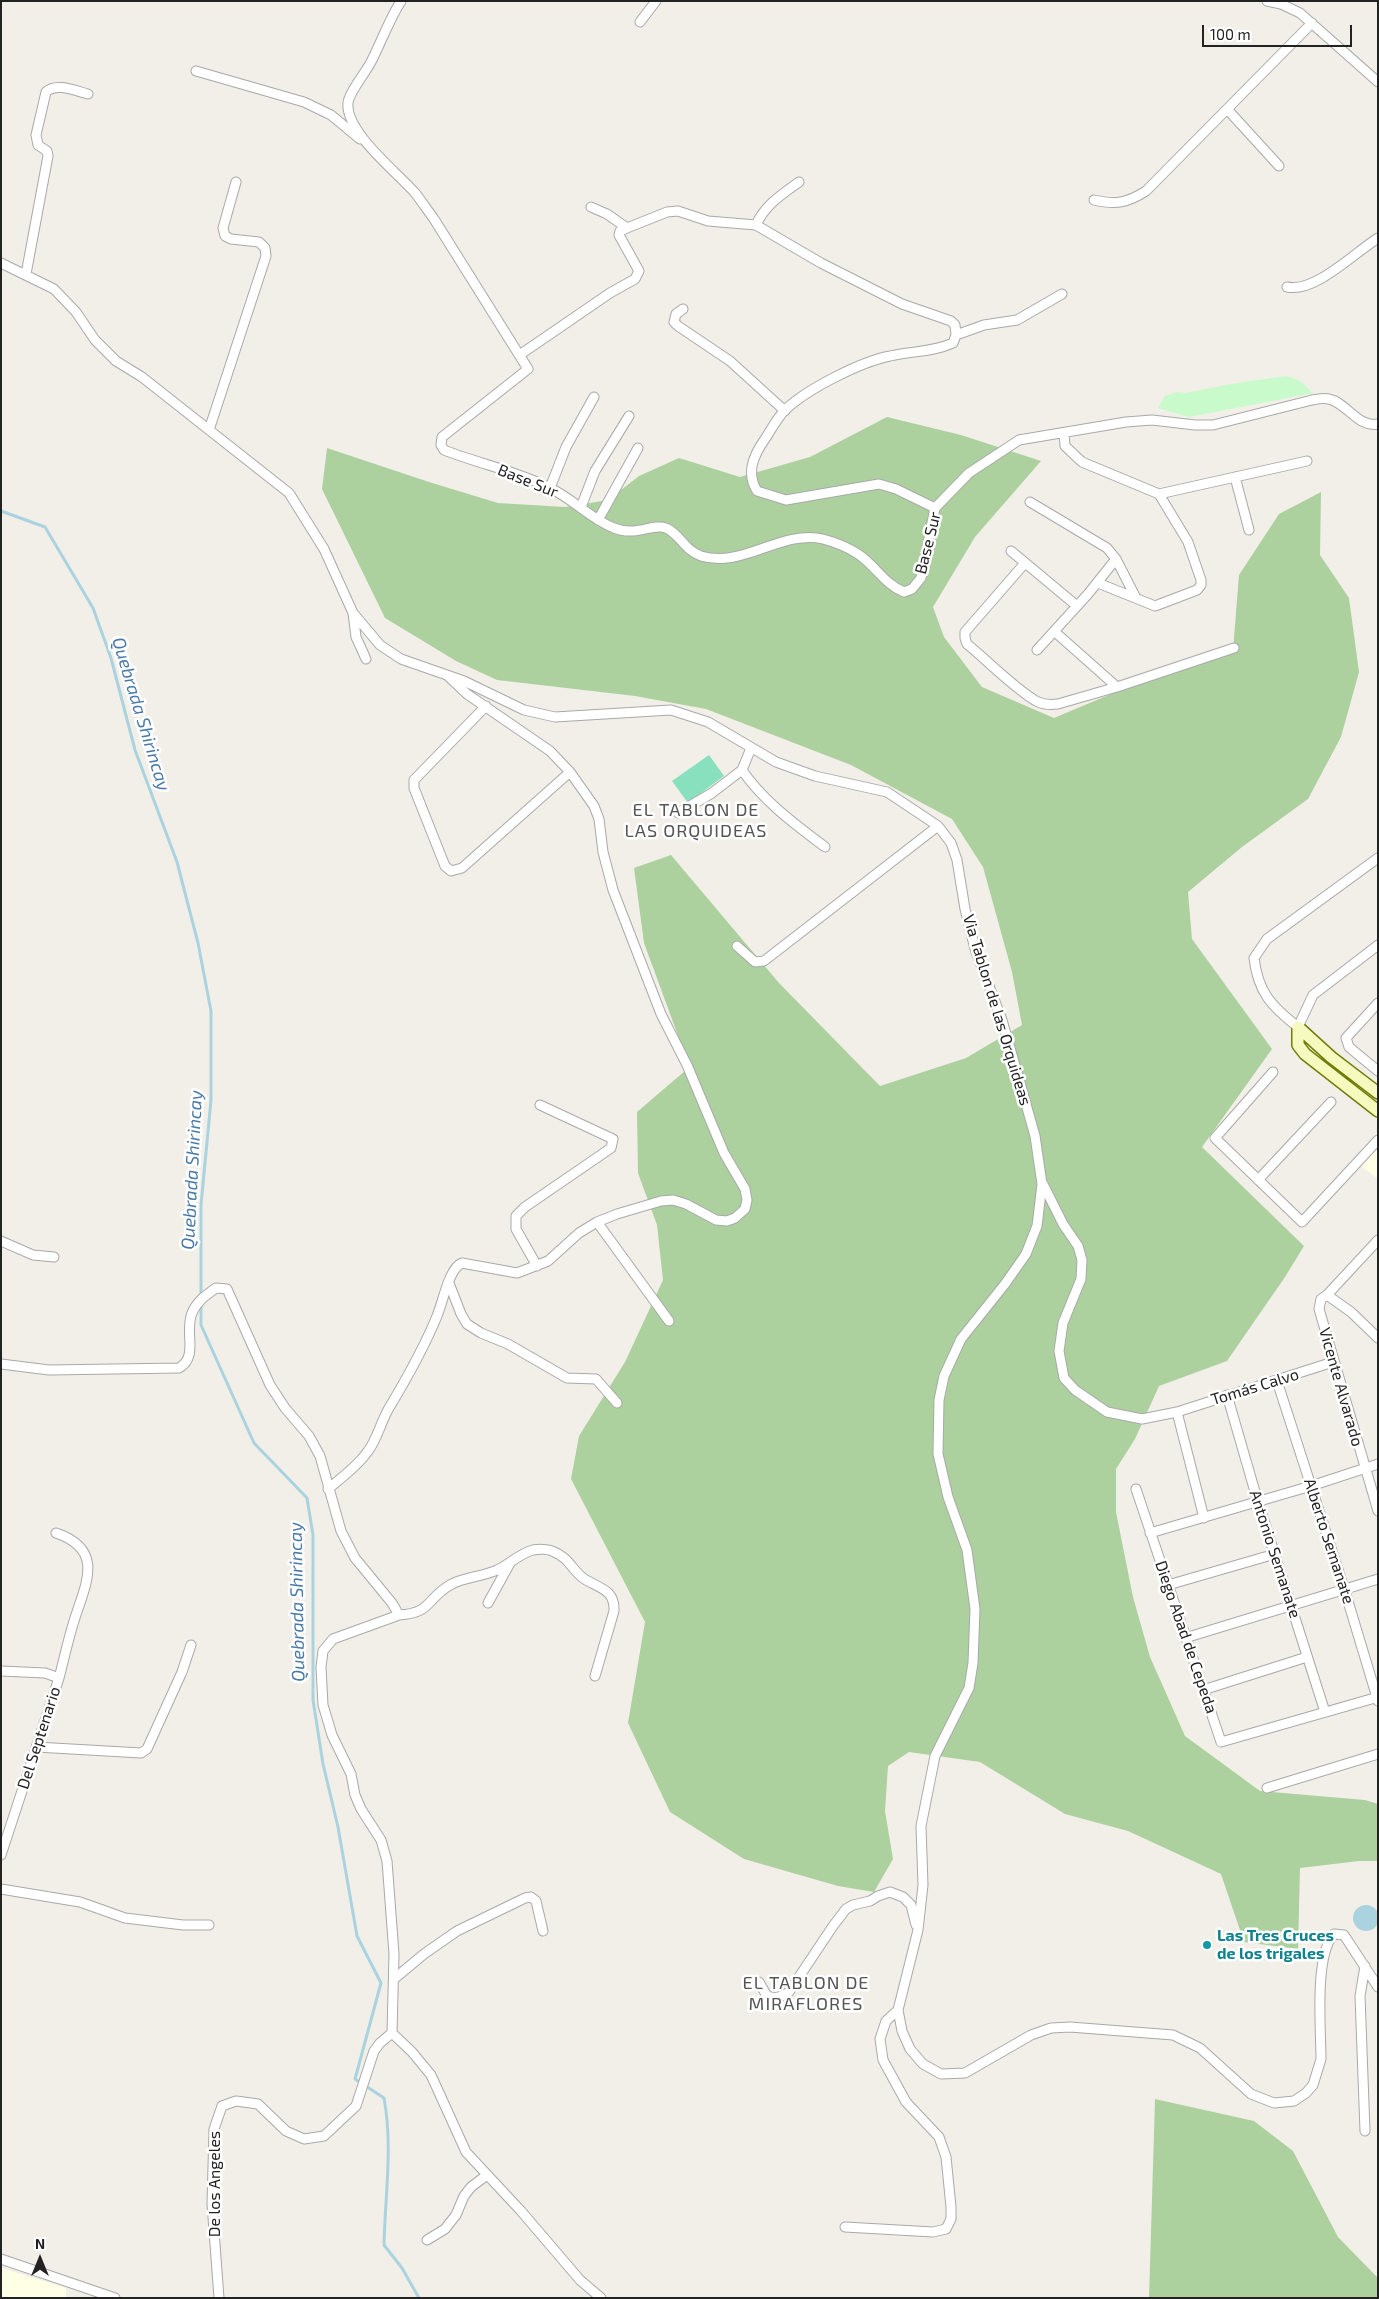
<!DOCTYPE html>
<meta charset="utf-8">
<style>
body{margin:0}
#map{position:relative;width:1379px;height:2299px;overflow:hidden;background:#f2efe9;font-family:"Exo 2",sans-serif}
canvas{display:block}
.frame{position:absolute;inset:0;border:2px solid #222;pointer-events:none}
.north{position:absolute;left:15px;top:2234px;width:50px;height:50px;-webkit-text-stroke:4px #fff;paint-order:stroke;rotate:0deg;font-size:14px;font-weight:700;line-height:20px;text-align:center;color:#222}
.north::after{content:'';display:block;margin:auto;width:18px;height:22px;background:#222;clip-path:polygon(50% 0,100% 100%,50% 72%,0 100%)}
.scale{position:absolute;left:1202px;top:25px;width:150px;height:22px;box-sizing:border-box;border:2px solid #222;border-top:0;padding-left:6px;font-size:15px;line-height:18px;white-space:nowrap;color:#222;-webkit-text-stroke:4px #fff;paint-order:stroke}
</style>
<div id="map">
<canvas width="1379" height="2299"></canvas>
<div class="frame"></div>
<div class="north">N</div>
<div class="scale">100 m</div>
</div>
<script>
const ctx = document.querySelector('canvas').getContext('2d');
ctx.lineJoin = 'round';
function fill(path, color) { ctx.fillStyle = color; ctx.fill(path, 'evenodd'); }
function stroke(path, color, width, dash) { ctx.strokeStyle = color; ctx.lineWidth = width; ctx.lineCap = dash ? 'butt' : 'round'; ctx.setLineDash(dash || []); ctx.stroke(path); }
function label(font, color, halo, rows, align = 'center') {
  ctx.font = font + ' "Exo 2",sans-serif'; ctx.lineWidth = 5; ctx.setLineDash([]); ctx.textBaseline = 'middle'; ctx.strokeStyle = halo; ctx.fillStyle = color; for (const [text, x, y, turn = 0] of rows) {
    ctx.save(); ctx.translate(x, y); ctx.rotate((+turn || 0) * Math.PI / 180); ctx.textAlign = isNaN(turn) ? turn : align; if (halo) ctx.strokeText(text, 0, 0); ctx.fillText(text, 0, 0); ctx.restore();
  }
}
fill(new Path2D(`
 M1378,1149V1179L1361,1166Z
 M1,2268L66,2288V2298H1Z`), '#ffffe5');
fill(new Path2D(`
 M887,417L961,435L1041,461L975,537L933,607L944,637L982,687L1054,718L1137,683L1233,650L1239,575L1279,514L1321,492L1320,555L1349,598L1359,672L1341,737L1308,799L1242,847L1188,892L1192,939L1272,1049L1202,1147L1304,1246L1285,1277L1227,1361L1159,1386L1135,1439L1116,1469V1512L1133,1597L1150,1657L1185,1736L1260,1791L1365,1800L1378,1804V1861H1359L1300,1868L1298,1949L1244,1942L1221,1874L1128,1831L1065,1814L980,1762L909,1752L888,1766L885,1811L893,1859L874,1892L838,1886L744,1859L670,1812L628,1723L645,1622L571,1479L579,1436L625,1362L663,1280L657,1225L638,1173L637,1112L686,1070L680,1041L644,943L634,868L671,855L779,983L880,1086L966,1058L1022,1025L1012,972L983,867L952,819L851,765L706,709L635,696L497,680L456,661L385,618L322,489L327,448L429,482L498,503L565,507L608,500L639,476L679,458L740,477L810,457Z
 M1155,2099L1254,2121L1293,2151L1338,2237L1378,2278V2298H1149Z`), '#add19e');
fill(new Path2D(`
 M1286,376L1299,380L1313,393L1189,417L1158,408L1165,396L1176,392L1185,393L1237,383Z`), '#c8facc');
fill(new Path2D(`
 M709,755L724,776L688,803L672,781Z`), '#88e0be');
fill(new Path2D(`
 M1353 1918a13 13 0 1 1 26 0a13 13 0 1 1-26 0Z`), '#aad3df');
stroke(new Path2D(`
 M1,511L45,527L93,608L111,658L135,750L177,862L198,943L211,1011V1100L201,1205V1296
 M201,1305V1325L254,1443L307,1498L313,1535V1700L323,1764L338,1827L357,1936L381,1983L355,2079L384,2098C393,2146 385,2197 384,2245L402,2268L419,2298`), '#aad3df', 3);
const street = new Path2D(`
 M401,1C389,20 382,40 372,60C367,71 349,92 348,103C345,132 398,173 416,194C422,202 428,211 434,219L528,369L442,437L441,445L444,450C479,464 517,471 550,488C573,499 591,519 614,528C635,537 652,523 666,528C680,534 684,550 701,556C742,569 782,529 823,539C834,542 849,548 858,554C875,565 884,584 904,592L912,589L921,578L935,508L969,473L1019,440L1126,422L1152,420L1195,425H1213L1312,400C1317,399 1324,398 1329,399C1347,403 1358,428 1378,424
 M1267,1L1281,4L1300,13L1378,82
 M640,22L656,1
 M196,71L304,102L331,115L360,139
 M1227,109L1279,166
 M1094,200C1116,205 1127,203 1146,191L1312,23
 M591,207L607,214L627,228L667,212L678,211L708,221L756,225L821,263L902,304L951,321L955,325L956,335L953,343C933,352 912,351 890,356C860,362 807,389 785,410C777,418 771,430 765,439C753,456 746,473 757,491L786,500L879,484L896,489L935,508
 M756,225C765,205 781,195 799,182
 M1,263L54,289L76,312L95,340L116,361L142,377L289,493L324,549L353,613L380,645L401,659L464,681L524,710L555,717L671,710L708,722L776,762L815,776L887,792L938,826L951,843L957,860L965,909L975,949L1002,1020L1024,1097L1035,1136L1042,1184L1037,1226L1026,1254L1005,1284L961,1339L944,1376L939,1400L938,1454L948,1497L967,1550L975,1609L973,1663L969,1688L935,1756L921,1826L923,1885L918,1930L898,2010L902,2031L910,2049L923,2064L941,2074L965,2073L1031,2035L1051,2028L1070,2027L1173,2035L1200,2048L1251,2094L1274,2103L1294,2101L1306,2093L1313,2085L1321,2059C1321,2030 1314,1955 1334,1934L1344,1935L1378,1987
 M26,274L48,156L47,151L38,145L36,135L46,92C56,82 76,91 88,94
 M1287,287C1315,293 1354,253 1378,238
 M683,309L676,314L674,322L678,326L730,361L785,411
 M956,335L984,325L1017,320L1062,294
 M521,354L610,293L635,279L639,271L619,235L620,231L627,228
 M209,430L266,256L265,248L259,242L231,239L225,236L223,228L236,182
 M1064,433L1065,446L1082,462L1159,494L1188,542L1201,580V585L1197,590L1155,606L1098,583
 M1235,477L1249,530
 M550,488L566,447L594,397
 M1159,494L1307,461
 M1030,502L1107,548L1116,559L1136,598
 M581,507L595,471L629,416
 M598,520L638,448
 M1011,551L1077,606
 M1025,563L965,632V638L967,644C987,660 1017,691 1038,702C1045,705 1050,705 1058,704L1117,687L1234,648
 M353,613L356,637L366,659
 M1055,632L1117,687
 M1037,650L1088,594L1116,559
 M486,706L414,780V788L445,866L451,871L462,868L570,772
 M751,748L742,770C763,801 795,824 825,847
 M678,813L712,793L742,770
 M1378,858L1267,939L1254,958C1258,992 1271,1006 1298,1027L1313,995L1378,945
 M737,946L755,962L764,961L938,826
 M1378,1003L1346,1038L1349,1047L1378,1071
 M1273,1072L1215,1138L1302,1222L1378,1140
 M1258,1180L1331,1102
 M1043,1184L1063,1224L1078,1246L1082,1260L1081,1279L1063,1323L1059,1351L1064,1378L1075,1390L1107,1412L1142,1419L1177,1412L1333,1362
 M597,1222L669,1321
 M1378,1240L1327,1295L1321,1299L1319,1309L1378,1511
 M1,1241L33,1255L54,1257
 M537,1266L516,1229V1216L525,1207L611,1148L613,1139L540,1105
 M449,1283L461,1314L467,1324L481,1333L508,1344L567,1378L596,1379L617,1403
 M1327,1295L1351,1312L1378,1338
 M1,1364L49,1370L179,1368C199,1356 184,1333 192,1313C197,1301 206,1295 216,1288L227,1289L270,1385L285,1408L309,1436L320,1456L341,1531L355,1558L392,1603L399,1615L333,1639L323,1651L321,1667L323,1705L332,1735L351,1774L355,1795L361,1809L381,1840L387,1861L394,1954L392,2033
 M1277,1381L1344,1588L1378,1701
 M1227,1395L1258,1502L1325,1712
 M1177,1412L1204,1518
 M328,1489C341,1478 355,1468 365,1455C377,1442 380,1423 389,1408C407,1378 424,1348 437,1316C443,1302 449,1268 462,1263L517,1273L548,1261L579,1233L597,1222L617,1214L661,1201L673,1200L686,1204L716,1220L727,1221L735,1218L745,1209L747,1200L745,1189L724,1153L687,1065L661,1014L613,890L603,852L599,819L594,806L570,772L550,751L467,694L448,676
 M1136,1489L1221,1742L1378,1697
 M56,1533C106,1550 85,1585 74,1621C68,1640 64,1659 59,1678
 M1150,1533L1311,1486L1378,1464
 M1168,1585L1275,1554
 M488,1603L510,1563
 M399,1615C432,1613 426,1599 450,1585C464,1577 482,1577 497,1570C509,1565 520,1553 533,1550C538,1549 548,1549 552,1551C571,1558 572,1572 586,1580C602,1589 615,1591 614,1611L595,1676
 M1185,1638L1378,1579
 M1,1671L45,1673L59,1678L1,1855
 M1203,1690L1307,1657
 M36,1747L141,1753L147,1749L182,1672L191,1645
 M1267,1788L1378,1754
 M1,1889L80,1902L125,1918L183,1925H209
 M394,1979L424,1954L457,1931L525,1898L531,1897L536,1901L543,1931
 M759,1982L767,1996C776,1999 781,1997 789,1992L833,1926L846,1909L853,1905L870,1901L878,1896L890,1892L903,1897L911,1905L916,1925
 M392,2033L412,2052L431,2075L466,2152L521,2211L580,2280L601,2298
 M1365,2131L1360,1996L1365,1966
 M845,2227L933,2232L946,2229L951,2219V2207L946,2157L939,2137L906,2102L883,2060L880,2039L886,2021L898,2010
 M427,2240L445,2229L456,2215L464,2196L471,2187L487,2175
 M1,2259L115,2298
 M219,2298L212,2204L214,2129L222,2106L236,2101L258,2104L286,2131L304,2139L324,2136L356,2106L374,2051L380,2043L392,2033`);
const secondary = new Path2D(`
 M1298,1027V1045L1305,1054L1378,1111
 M1298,1027L1331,1057L1378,1093`);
stroke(street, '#a9a9a9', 11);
stroke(secondary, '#707d05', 14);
stroke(street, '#fff', 9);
stroke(secondary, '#f7fabf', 11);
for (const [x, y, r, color] of [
 [1207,1945,5,"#0f9aa8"]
]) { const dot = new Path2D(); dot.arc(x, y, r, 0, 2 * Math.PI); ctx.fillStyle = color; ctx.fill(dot); stroke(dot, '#fff', 2); }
label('16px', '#222', '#fff', [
 ["Base Sur",528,481,22],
 ["Base Sur",928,543,-76],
 ["Via Tablon de las Orquideas",997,1010,73],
 ["Tomás Calvo",1255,1387,-17],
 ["Vicente Alvarado",1341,1387,74],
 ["Alberto Semanate",1329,1541,72],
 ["Antonio Semanate",1275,1554,72],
 ["Diego Abad de Cepeda",1186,1637,71],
 ["Del Septenario",39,1738,-72],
 ["De los Angeles",215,2184,-90]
]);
label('bold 16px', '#0d838f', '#fff', [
 ["Las Tres Cruces",1217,1936],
 ["de los trigales",1217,1954]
], 'left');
label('italic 18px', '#4a7aab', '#fff', [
 ["Quebrada Shirincay",141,714,73],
 ["Quebrada Shirincay",192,1170,-87],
 ["Quebrada Shirincay",297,1602,-91]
]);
ctx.letterSpacing = '1px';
label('18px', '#555', '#fff', [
 ["EL TABLON DE",696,810],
 ["LAS ORQUIDEAS",696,831],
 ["EL TABLON DE",806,1983],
 ["MIRAFLORES",806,2004]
]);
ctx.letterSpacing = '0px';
</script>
